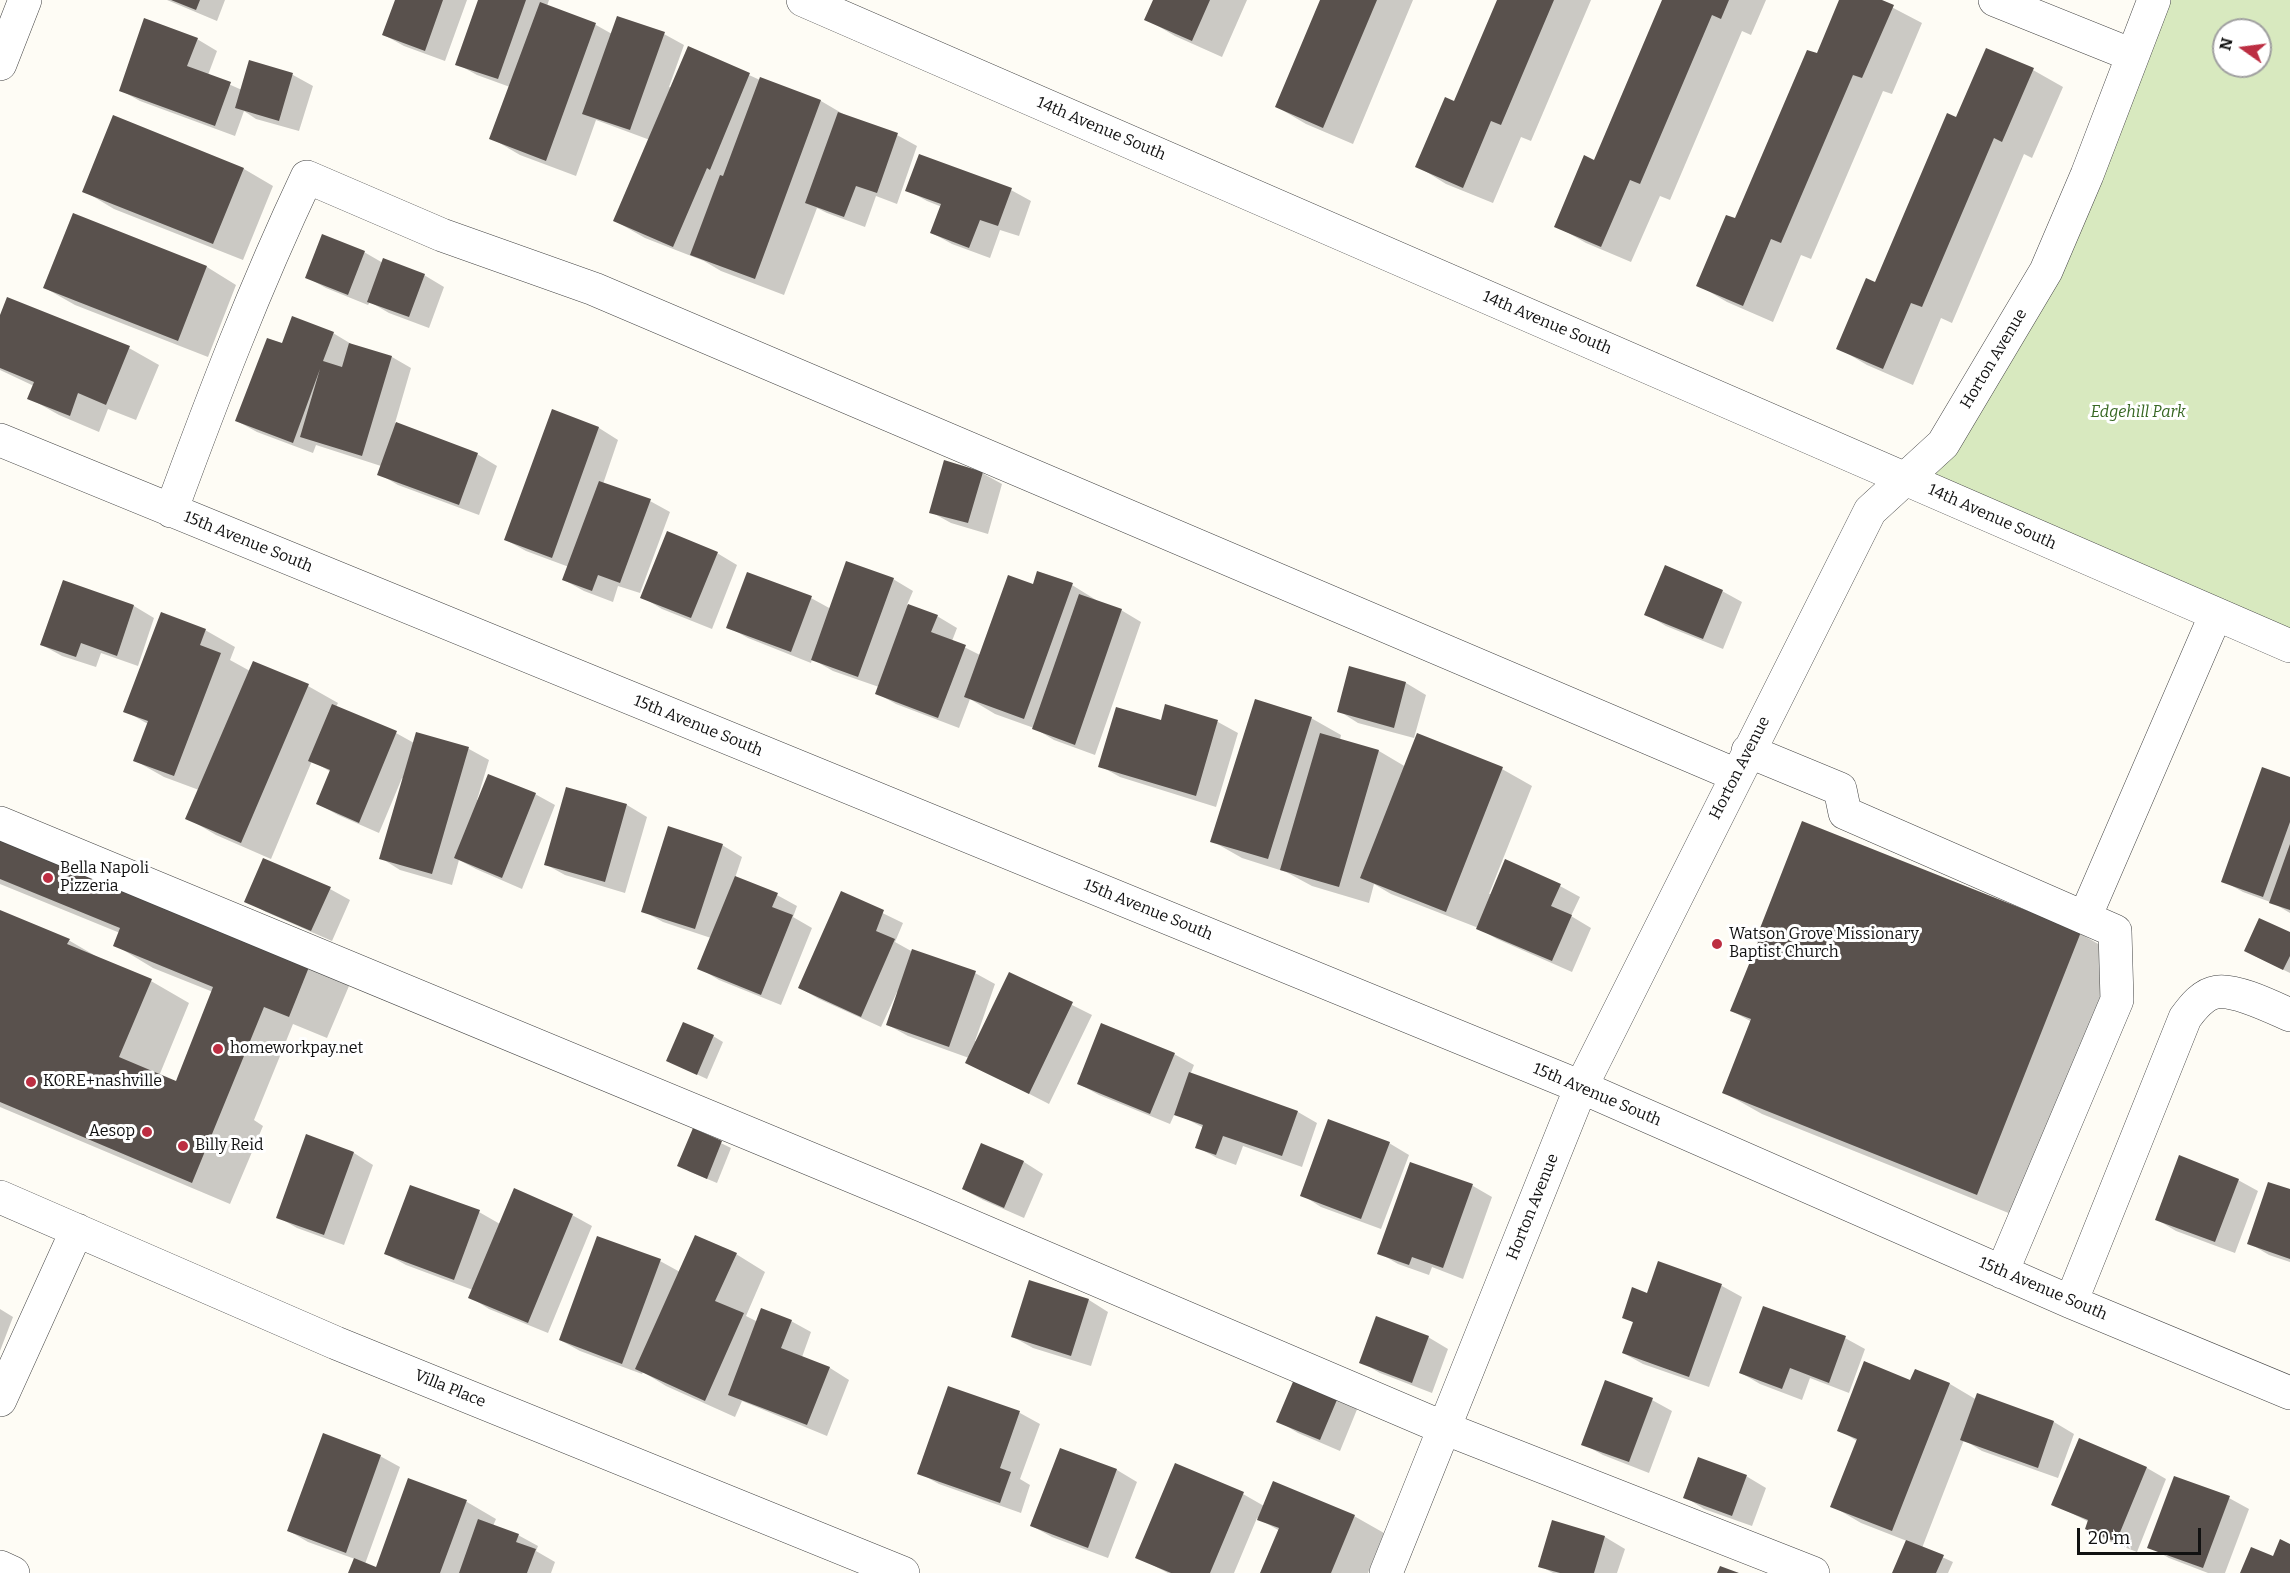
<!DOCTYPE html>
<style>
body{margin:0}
#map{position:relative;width:2290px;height:1573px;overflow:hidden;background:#fefcf5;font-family:Bitter,serif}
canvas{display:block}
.north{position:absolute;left:2212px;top:18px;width:60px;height:60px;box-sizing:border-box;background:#fff;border:2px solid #a0a0a0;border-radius:50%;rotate:284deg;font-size:16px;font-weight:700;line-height:24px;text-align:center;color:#111}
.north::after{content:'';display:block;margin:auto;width:21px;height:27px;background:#bc2e42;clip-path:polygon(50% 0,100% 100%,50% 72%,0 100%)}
.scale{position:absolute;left:2077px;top:1528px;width:124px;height:27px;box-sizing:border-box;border:3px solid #111;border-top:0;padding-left:8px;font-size:18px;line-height:21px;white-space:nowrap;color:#111;-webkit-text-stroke:4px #fff;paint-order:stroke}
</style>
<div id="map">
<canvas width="2290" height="1573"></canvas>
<div class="north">N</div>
<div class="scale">20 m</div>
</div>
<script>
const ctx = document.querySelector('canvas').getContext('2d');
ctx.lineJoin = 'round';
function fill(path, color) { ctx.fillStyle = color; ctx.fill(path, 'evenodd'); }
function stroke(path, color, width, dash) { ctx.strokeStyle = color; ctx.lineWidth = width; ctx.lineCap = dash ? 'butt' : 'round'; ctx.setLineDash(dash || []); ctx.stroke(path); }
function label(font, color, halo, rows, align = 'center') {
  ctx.font = font + ' Bitter,serif'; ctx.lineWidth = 6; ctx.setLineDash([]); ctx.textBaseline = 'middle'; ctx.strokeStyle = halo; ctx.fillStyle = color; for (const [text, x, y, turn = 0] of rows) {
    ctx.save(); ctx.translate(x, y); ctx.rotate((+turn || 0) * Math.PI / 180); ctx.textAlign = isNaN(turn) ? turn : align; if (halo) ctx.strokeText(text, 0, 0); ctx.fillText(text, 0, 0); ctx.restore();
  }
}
fill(new Path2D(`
 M2154,0H2290V646L1905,479L2046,271ZM2224,30H2260V66H2224Z`), '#d8e9bf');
fill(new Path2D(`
 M167,0H225L217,21Z
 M397,0H467L445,61L404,46L384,35Z
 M480,0H549L547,6L596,25L612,34H664L684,45L669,87L672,88L689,48L760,80L821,101L850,118L897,135L917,146L897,204L876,196L865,227L827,213L817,208L784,295L721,271L704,261L645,238L615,221L650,140L596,120L576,176L520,155L491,138L510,87L477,75L457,64Z
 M1154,0H1247L1222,57L1175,36L1146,19Z
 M1322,0H1413L1353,144L1306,124L1277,107Z
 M1499,0H1591L1531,141L1521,137L1493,203L1446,184L1417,166L1455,103Z
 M1663,0H1766L1751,35L1742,31L1670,200L1660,196L1631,262L1586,243L1556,226L1595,162Z
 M1841,0H1878L1922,23L1892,94L1883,91L1811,259L1801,255L1773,322L1727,302L1698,285L1735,220L1817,55Z
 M197,39L217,51L208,75L242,90L250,62L293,75L313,86L299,131L256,119L244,111L235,136L140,101L120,90Z
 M1986,50L2033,70L2063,87L2032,158L2024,154L1952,323L1941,318L1913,385L1867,365L1838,348L1876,284L1957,119Z
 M919,156L1011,190L1031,201L1019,236L1000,230L990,258L952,244L932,233L942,207L927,201L907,190Z
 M244,169L273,186L243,260L114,209L84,191Z
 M74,215L207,267L236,285L208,357L75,305L45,288Z
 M364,252L383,263L424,275L444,287L429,328L389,313L370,302L368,305L326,288L306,277Z
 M0,319L129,348L159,365L136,420L108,409L99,432L59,415L29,398L34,386L0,370Z
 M333,333L353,345L392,357L411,368L395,423L477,454L497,466L479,515L398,485L379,474L381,466L316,445L313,453L257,432L237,421L283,345Z
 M552,411L599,428L618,440L603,484L650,501L670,512L640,593L618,586L613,602L584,591L564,580L569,567L526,551L506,540Z
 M982,473L1002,484L988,534L951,523L931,512Z
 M717,553L737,565L712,629L662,609L642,597Z
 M893,579L913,591L907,605L937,616L957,628L952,641L980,655L1034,586L1072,585L1101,603L1121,610L1141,622L1095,755L1054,740L1034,728L995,714L970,699L959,728L896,704L876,693L879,687L833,671L812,659L811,663L748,638L728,627L811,598L831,609Z
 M64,582L134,606L154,618L138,666L101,653L96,667L62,656L42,645Z
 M1722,591L1742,602L1723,649L1666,626L1646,614Z
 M205,630L235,647L230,660L250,671L308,686L338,703L336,707L396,733L414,743L417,733L469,749L489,760L477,800L535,794L555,805L522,889L476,869L459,860L452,885L400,870L381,858L404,779L402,778L379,833L338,815L318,804L331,772L312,761L271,859L216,835L187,818L199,790L164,777L134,760L148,724L125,711Z
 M1350,668L1406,683L1426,695L1414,738L1358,723L1339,711Z
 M1166,706L1218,722L1238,733L1216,807L1120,777L1100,766L1162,722Z
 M1311,718L1341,735L1340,740L1379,751L1406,767L1502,769L1532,786L1489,894L1560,886L1580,897L1571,916L1591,928L1572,972L1497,939L1476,927L1391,894L1374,884L1369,903L1312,886L1286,872L1242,858L1212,841Z
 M2290,779V913L2273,903L2243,892L2223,881Z
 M567,789L627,805L647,817L625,893L565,875L545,864Z
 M1803,823L2081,934L2119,956L2016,1216L1762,1114L1723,1092L1752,1022L1732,1011Z
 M0,838L310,964L349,986L327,1038L293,1024L254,1120L263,1126L230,1204L0,1107V912L70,941L106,962L151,981L189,1003L159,1076L176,1083L213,992L153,968L115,945L120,933L0,884Z
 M722,845L742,857L735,878L777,895L797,906L793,917L812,928L781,1005L719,980L699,968L711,938L663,922L643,911Z
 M263,860L330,889L350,900L332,941L266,912L246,901Z
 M841,893L903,923L895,942L913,952L975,973L995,984L975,1041L977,1042L1010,974L1092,1015L1049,1104L967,1062L969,1058L908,1036L888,1025L899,992H897L881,1027L819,999L800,988Z
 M2290,934V973L2255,956Z
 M713,1036L723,1042L707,1079L668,1061Z
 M1174,1054L1194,1065L1190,1075L1298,1112L1317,1123L1302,1167L1243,1146L1236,1165L1217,1158L1197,1147L1204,1128L1175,1113L1170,1124L1099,1095L1079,1084Z
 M694,1130L731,1148L717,1183L688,1171Z
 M307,1136L354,1153L373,1165L344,1245L297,1228L278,1217Z
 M1389,1143L1409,1155L1381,1229L1321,1207L1302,1195Z
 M982,1145L1024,1162L1043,1174L1024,1218L983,1200L963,1189Z
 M1411,1164L1473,1186L1492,1197L1463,1279L1432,1267L1429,1275L1398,1264L1379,1253Z
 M2238,1180L2258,1191L2235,1253L2176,1231L2156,1219Z
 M2290,1191V1262L2269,1255L2249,1243Z
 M479,1212L500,1224L572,1215L592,1226L548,1333L489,1309L470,1297L473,1290L406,1265L386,1254Z
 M736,1254L765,1272L746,1316L758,1322L791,1321L811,1332L802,1357L830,1368L849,1380L827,1436L742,1401L735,1417L666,1386L643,1372L642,1374L580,1351L560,1340L660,1261L680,1272Z
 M1659,1263L1722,1286L1742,1297L1709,1387L1643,1364L1623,1353L1634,1323L1624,1317L1648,1295Z
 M1089,1300L1108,1312L1091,1366L1033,1348L1013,1337Z
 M0,1309L13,1317L0,1351Z
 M1428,1337L1448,1349L1432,1393L1380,1373L1361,1362Z
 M1845,1338L1865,1349L1849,1393L1810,1378L1802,1400L1760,1384L1741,1373Z
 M1916,1371L1950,1384L1977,1400L1978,1395L2054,1422L2074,1434L2058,1478L1982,1451L1964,1440L1922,1548L1953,1562L1948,1573H1894L1907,1541L1861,1523L1832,1506L1857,1441L1839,1430L1911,1381Z
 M1295,1379L1358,1407L1340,1451L1298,1433L1278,1421Z
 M949,1388L1020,1413L1040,1424L1020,1479L1030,1485L1021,1513L939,1484L919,1473Z
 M1652,1400L1672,1411L1649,1473L1603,1455L1583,1444Z
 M2080,1440L2147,1468L2166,1479L2137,1552L2106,1540L2086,1528L2089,1522L2053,1504Z
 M1061,1450L1117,1470L1137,1482L1108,1558L1052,1537L1032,1526Z
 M380,1456L400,1467L365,1564L377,1569L409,1480L467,1502L496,1519L493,1526L518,1535L538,1546L536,1551L555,1562L551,1573H350L355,1559L308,1542L289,1531Z
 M1746,1476L1766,1488L1752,1526L1704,1509L1685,1497Z
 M1243,1494L1264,1506L1354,1516L1384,1533L1368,1573H1262L1280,1531L1257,1518L1234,1573H1168L1137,1557Z
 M2229,1498L2249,1509L2225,1573H2208L2169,1558L2149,1547Z
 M1553,1522L1605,1537L1625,1549L1617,1573H1553L1540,1566Z`), '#0003');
fill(new Path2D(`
 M171,0H200L196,10Z
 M395,0H443L425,51L382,35Z
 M478,0H526L498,79L455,65Z
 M1153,0H1210L1192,41L1144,20Z
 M1320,0H1377L1323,128L1275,107Z
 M1497,0H1554L1501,125L1491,121L1463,188L1415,167L1445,97L1454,101Z
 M1662,0H1729L1721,19L1712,15L1640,184L1630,180L1601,247L1554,227L1584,155L1594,160Z
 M1839,0H1882L1894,5L1862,78L1853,75L1781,243L1771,239L1743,306L1696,286L1726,215L1735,218L1807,50L1817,53Z
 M540,2L596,23L546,161L489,139Z
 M617,16L665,32L630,130L582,114Z
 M144,18L198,38L187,66L231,82L215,126L119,91Z
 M688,46L750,73L710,170L707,168L673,247L613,221Z
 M1986,48L2034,68L2002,142L1994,138L1922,307L1911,303L1883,369L1836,349L1866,278L1875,282L1947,113L1956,117Z
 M249,60L293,73L279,121L235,108Z
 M760,77L821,100L755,279L690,255L720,175L723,176Z
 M838,112L898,133L877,193L856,186L844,217L805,203Z
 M113,115L244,168L213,244L82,192Z
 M919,154L1012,188L998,226L980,220L969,248L930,233L941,204L905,191Z
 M73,213L207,266L178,341L43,288Z
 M322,234L365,251L348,295L305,278Z
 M383,258L425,274L409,317L367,302Z
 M7,297L130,346L106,405L78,393L70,416L27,399L34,382L0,368V315Z
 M292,316L334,332L323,361L342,367L349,343L392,356L362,456L300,437L320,369L293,443L235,421L267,338L282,343Z
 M552,409L599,427L552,558L504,540Z
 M396,422L478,453L459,505L377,475Z
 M944,460L983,472L968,523L929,513Z
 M599,481L651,499L620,583L598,575L592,591L562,580Z
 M667,531L718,552L691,618L640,598Z
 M846,561L894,578L858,677L811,660Z
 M1665,565L1723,590L1703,639L1644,615Z
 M1037,571L1073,583L1024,719L964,697L1008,575L1033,584Z
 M747,572L812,596L791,652L726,628Z
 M63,580L134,605L117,656L81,643L76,657L40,645Z
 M1079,594L1122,609L1075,745L1032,729Z
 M908,604L938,615L931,632L966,645L938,718L875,694Z
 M161,612L206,629L200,645L221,653L174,776L133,761L148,721L123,712Z
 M253,661L309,684L241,843L185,819Z
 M1349,666L1406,682L1394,728L1337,712Z
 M1255,699L1312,717L1268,859L1210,842Z
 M332,704L397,731L359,823L316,804L330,770L308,761Z
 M1165,704L1218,720L1196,796L1098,767L1116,707L1161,720Z
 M416,732L469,747L432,874L379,859Z
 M1320,733L1379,750L1339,887L1280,870Z
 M1417,733L1503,767L1446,912L1360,878Z
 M2262,767L2290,777V822L2263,897L2221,882Z
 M488,774L536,793L502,878L454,858Z
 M566,787L627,804L605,882L544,865Z
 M1802,821L2081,932L1977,1195L1722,1093L1751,1019L1730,1011L1758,942L1755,941Z
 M668,826L723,844L695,929L641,912Z
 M0,837L311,962L289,1017L264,1007L192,1183L0,1102V910L70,939L67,944L152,979L119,1057L176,1081L213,987L113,946L120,928L0,879Z
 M2290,844V910L2269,903Z
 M263,858L331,887L311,931L244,902Z
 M1505,859L1561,884L1551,906L1572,915L1552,961L1476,929Z
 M735,876L778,893L772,907L793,915L761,995L697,969Z
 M841,891L884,910L876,931L895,939L861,1017L798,988Z
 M2259,918L2290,932V956L2283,970L2244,951Z
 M912,949L976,971L949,1047L886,1025Z
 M1009,972L1073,1002L1029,1094L965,1063Z
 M683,1022L714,1035L697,1075L666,1061Z
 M1101,1023L1175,1053L1150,1114L1077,1084Z
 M1189,1072L1298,1111L1282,1156L1223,1136L1216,1155L1195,1148L1203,1125L1174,1115Z
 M1328,1119L1390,1142L1361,1219L1300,1196Z
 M693,1128L722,1141L707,1179L677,1166Z
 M306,1134L354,1152L324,1235L276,1218Z
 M981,1143L1024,1161L1004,1208L962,1189Z
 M2179,1155L2239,1179L2215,1242L2155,1220Z
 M1410,1162L1473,1184L1443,1268L1412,1257L1409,1265L1377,1254Z
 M2268,1182L2290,1189V1259L2247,1244Z
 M410,1185L480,1210L454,1280L384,1254Z
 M514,1188L573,1214L528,1323L468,1298Z
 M695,1235L737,1253L715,1301L744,1313L705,1401L635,1369Z
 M597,1236L661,1259L622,1364L559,1340Z
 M1658,1261L1722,1284L1689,1377L1622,1353L1633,1322L1622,1318L1632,1287L1647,1293Z
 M1029,1280L1089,1299L1071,1356L1011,1337Z
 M1763,1306L1846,1336L1829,1383L1790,1368L1782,1389L1739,1373Z
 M761,1308L792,1320L781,1348L830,1367L807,1425L728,1395Z
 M1376,1316L1429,1336L1412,1383L1359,1363Z
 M1864,1361L1910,1380L1915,1369L1950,1383L1892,1531L1830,1507L1857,1439L1837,1431Z
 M1295,1377L1339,1395L1320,1440L1276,1422Z
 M1605,1380L1653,1398L1629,1462L1581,1445Z
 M948,1386L1020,1411L1000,1468L1011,1472L1000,1503L917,1474Z
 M1977,1393L2054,1421L2038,1468L1960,1440Z
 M323,1433L381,1455L346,1553L287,1531Z
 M2079,1438L2147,1467L2116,1542L2085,1529L2088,1520L2051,1505Z
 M1060,1448L1117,1469L1088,1548L1030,1526Z
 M1698,1457L1747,1475L1732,1516L1683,1498Z
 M1175,1463L1244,1492L1210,1573H1171L1135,1558Z
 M2174,1476L2230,1496L2203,1568L2147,1548Z
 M408,1478L467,1500L440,1573H348L354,1558L376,1567Z
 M1273,1481L1355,1515L1331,1573H1260L1279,1528L1257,1520Z
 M478,1519L519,1534L516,1542L536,1549L527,1573H459Z
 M1552,1520L1605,1536L1594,1573H1560L1538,1567Z
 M2280,1539L2290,1544V1573H2240L2251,1547L2273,1556Z
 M1906,1540L1944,1555L1936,1573H1892Z
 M1720,1566L1739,1573H1717Z`), '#59514d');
const minor = new Path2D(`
 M803,0L2290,646
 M1995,0L2132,55
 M0,64L25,0
 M0,440L1581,1087L2071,1302L2290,1393
 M171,511C213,397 255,287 307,177L442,235L594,289L1736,775
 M1748,751L1840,789L1845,813L2115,931L2117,1000L2002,1272
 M0,823L924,1206L1444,1428L1813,1573
 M2085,917L2216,614
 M0,1197L336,1343L903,1573
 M2071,1302L2185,1018C2193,1007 2203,994 2217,992C2236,989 2272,1007 2290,1015
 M0,1400L77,1230
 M0,1567L13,1573
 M1386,1573L1581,1087L1870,511L1943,444L2046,271L2087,175L2154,0`);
stroke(minor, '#444', 34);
stroke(minor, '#fff', 33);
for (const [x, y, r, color] of [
 [48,878,6,"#bc2e42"],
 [1717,944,6,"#bc2e42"],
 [218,1049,6,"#bc2e42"],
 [31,1082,6,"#bc2e42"],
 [147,1132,6,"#bc2e42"],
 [183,1146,6,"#bc2e42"]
]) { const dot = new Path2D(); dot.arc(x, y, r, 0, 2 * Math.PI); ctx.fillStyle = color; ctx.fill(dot); stroke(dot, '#fff', 2); }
label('16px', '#111', '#fff', [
 ["14th Avenue South",1101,129,23],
 ["14th Avenue South",1547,323,23],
 ["Horton Avenue",1994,359,-59],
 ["14th Avenue South",1992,517,24],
 ["15th Avenue South",248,542,22],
 ["15th Avenue South",698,726,22],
 ["Horton Avenue",1740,768,-63],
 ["15th Avenue South",1148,910,22],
 ["15th Avenue South",1597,1095,23],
 ["Horton Avenue",1533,1207,-68],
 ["15th Avenue South",2043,1289,23],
 ["Villa Place",450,1389,22]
]);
label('italic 16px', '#376723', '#fff', [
 ["Edgehill Park",2138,413]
]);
label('16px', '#111', '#fff', [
 ["Bella Napoli",60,869],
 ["Pizzeria",60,887],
 ["Watson Grove Missionary",1729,935],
 ["Baptist Church",1729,953],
 ["homeworkpay.net",230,1049],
 ["KORE+nashville",43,1082],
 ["Aesop",135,1132,"right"],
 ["Billy Reid",195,1146]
], 'left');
</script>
